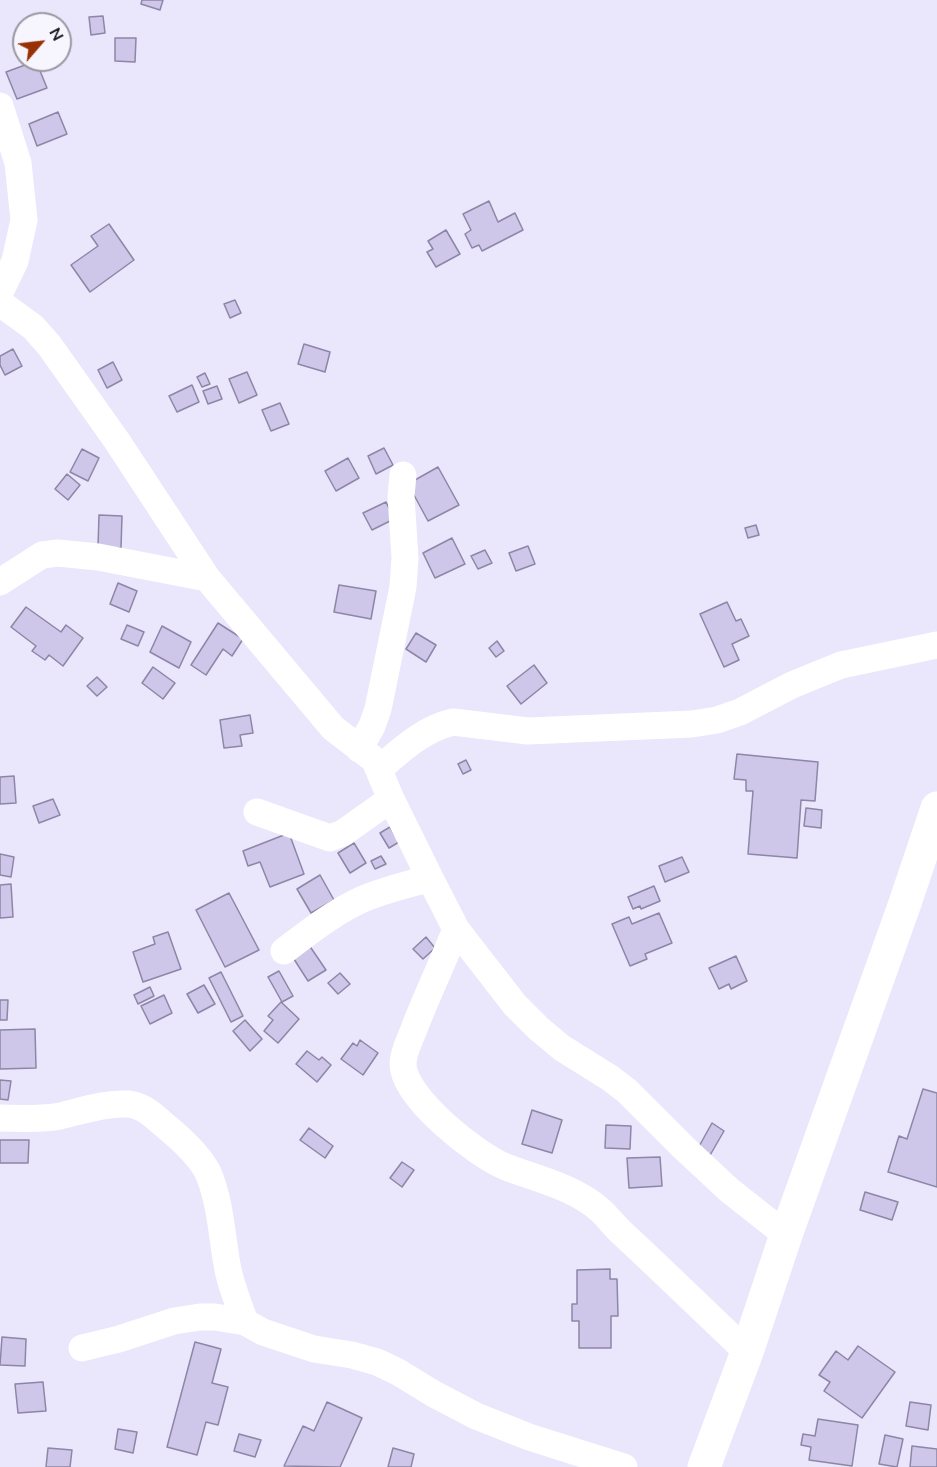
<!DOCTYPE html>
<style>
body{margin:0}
#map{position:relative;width:937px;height:1467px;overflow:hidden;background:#eae6fb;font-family:"Nunito Sans",sans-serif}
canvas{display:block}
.north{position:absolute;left:12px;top:12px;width:60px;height:60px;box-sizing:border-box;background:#f7f5fd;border:2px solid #9a98a1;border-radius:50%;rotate:62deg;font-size:16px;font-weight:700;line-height:24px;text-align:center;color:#0f0c17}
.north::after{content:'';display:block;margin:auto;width:21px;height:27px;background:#983206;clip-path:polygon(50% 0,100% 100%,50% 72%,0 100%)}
</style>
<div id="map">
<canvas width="937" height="1467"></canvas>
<div class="north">N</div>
</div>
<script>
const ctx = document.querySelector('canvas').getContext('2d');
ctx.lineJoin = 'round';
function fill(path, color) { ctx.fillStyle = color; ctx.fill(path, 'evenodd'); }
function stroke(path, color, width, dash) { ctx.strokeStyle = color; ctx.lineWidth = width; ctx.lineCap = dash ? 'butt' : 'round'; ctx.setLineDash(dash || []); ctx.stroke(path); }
const building = new Path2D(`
 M142,0H163L160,10L141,4Z
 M103,16L105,33L91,35L89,17Z
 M115,38H136L135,62L115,61Z
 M36,61L47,88L17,99L6,72Z
 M58,112L67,134L37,146L29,124Z
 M489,201L498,222L515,213L523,230L482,251L479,245L472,248L465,234L471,230L463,214Z
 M109,224L134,260L90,292L71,265L98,246L91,236Z
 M446,230L460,254L436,267L427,252L433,249L428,241Z
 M235,300L241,313L230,318L224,304Z
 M304,344L330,352L325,372L298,364Z
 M13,349L22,366L5,375L0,365V356Z
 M113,362L122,380L107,388L98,370Z
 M247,372L257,395L239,403L229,379Z
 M205,373L210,384L202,387L197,377Z
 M192,385L199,402L177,412L169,396Z
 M217,386L222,399L208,404L203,391Z
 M280,403L289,424L271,431L262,410Z
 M384,448L393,465L376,474L368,456Z
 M82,449L99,458L88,481L70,472Z
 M348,458L359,478L336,491L325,471Z
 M438,467L459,505L428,521L408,484Z
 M67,474L80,485L68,500L55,489Z
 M386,502L394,519L372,530L363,513Z
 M99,515L122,516L121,548L98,547Z
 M756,525L759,535L748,538L745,528Z
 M452,538L465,564L435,578L423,553Z
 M528,546L535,564L516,571L509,553Z
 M485,550L492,563L478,569L471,556Z
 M118,583L137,591L129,612L110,604Z
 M339,585L376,591L371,619L334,612Z
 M727,602L736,621L741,619L749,636L732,644L739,660L724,667L700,614Z
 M26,607L61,632L66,625L83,638L63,666L49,655L45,660L32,651L36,646L11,627Z
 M218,623L243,639L232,656L223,649L206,675L191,665Z
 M127,625L144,632L138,646L121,639Z
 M162,626L191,642L179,668L150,652Z
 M416,633L436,645L426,662L406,649Z
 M497,641L504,651L496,657L489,648Z
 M534,665L547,683L521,704L507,686Z
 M153,667L175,683L163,699L142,683Z
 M97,677L107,687L97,696L87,686Z
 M250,715L253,733L240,735L242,746L224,748L220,720Z
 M737,754L818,762L815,801L801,800L797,858L748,854L753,791H746V780L734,779Z
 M466,760L471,770L463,774L458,764Z
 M14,776L16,803L0,804V777Z
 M53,799L60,815L39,823L33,806Z
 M806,808L822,810L821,828L804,826Z
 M390,827L399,842L389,848L380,833Z
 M289,833L304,874L270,887L260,862L248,866L243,851Z
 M354,843L366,863L350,873L338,853Z
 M0,854L14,857L11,877L0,875Z
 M381,856L386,864L375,869L371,861Z
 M682,857L689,872L665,882L659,866Z
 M320,875L334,900L311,913L297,889Z
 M11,884L13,917L0,918V885Z
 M654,886L660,901L641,909L640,906L633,909L628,897Z
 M229,893L259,950L225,967L196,910Z
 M659,913L672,943L645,954L647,959L630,966L612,924L629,917L632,924Z
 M168,932L181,969L143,982L133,952L155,944L153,937Z
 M426,937L435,948L423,959L413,949Z
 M309,945L326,970L308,981L292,956Z
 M736,956L747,981L731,989L729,984L719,989L709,968Z
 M279,971L293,996L282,1002L268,977Z
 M221,972L243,1016L231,1022L209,978Z
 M340,973L350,984L338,994L328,983Z
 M204,985L215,1004L198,1013L187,994Z
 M150,987L154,996L138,1004L134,995Z
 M164,995L172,1013L150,1024L141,1006Z
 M0,1000H8L7,1020H0Z
 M281,1002L299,1019L278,1043L264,1031L273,1020L268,1016Z
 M245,1020L262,1039L250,1051L233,1031Z
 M35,1029L36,1068L0,1069V1030Z
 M360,1040L378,1053L363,1075L341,1059L353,1043L357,1046Z
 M307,1051L319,1060L322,1057L331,1065L317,1082L296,1064Z
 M0,1080L11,1081L8,1100L0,1099Z
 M923,1089L937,1093V1187L888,1172L899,1136L907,1139Z
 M532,1110L562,1120L552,1153L522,1144Z
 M712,1123L724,1131L709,1157L697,1150Z
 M606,1125L631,1126L630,1149L605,1148Z
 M309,1128L333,1146L325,1158L300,1140Z
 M0,1140H29L28,1163H0Z
 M660,1157L662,1186L629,1188L627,1158Z
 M402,1162L414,1170L402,1187L390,1178Z
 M865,1192L898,1202L892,1220L860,1210Z
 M610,1269V1279H617L618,1316H611V1348H579V1321H572V1304H577V1270Z
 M2,1337L26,1339L25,1366L0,1365Z
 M195,1342L221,1349L212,1383L228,1387L218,1425L206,1422L197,1455L167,1447Z
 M858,1346L895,1372L862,1418L824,1391L830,1382L819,1375L836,1351L848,1360Z
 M43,1382L46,1411L18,1413L15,1384Z
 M327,1402L362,1418L340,1467L284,1466L303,1426L314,1431Z
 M910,1402L931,1405L928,1430L906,1426Z
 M818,1419L858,1425L852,1466L809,1460L811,1447L801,1445L803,1434L815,1436Z
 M118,1429L137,1432L133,1453L115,1449Z
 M239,1434L261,1440L255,1457L234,1451Z
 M885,1435L903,1439L897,1467L879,1464Z
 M912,1446L937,1449V1467H910Z
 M48,1448L72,1450L70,1467H46Z
 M393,1448L414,1454L411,1467H388Z`);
fill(building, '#cfc7e9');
stroke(building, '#8d86a6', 1.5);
stroke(new Path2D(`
 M0,106L18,163L24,220L15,261L0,292
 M0,303L33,327L49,345L117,441L207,578L333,728L372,758L375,761L391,799L430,878L456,929L515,1005L538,1028L562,1048L610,1078L627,1091L684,1148L729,1190L786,1235
 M0,582L42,555L58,553L98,557L207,578
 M359,749L372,726L378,709L403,587L405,558L401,496L403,475
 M379,769C401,750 423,729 453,722L528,731L692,724L717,720L740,712L792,685L841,665L937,645
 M257,812L330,838L343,833L391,799
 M456,929C443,962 427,995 414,1029C410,1040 403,1052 403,1064C403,1097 476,1155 506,1167C537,1179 574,1187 600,1210C608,1217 614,1226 622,1233C664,1272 705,1312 747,1352
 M284,951C309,932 334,912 363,899C384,890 407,885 430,878
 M0,1118C19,1118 41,1120 60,1116C82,1111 104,1103 128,1104C142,1105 153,1115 163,1124C179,1137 201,1156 209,1175C221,1205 222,1239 228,1270C232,1288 239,1305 245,1322L263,1332L314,1349L352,1355L377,1362L398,1372L434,1394L476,1416L529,1437L624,1467
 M82,1348L119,1339L174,1321L200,1317H215L245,1322`), '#fff', 27);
stroke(new Path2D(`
 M704,1467L747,1352L786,1235L904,906L937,808`), '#fff', 33);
</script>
